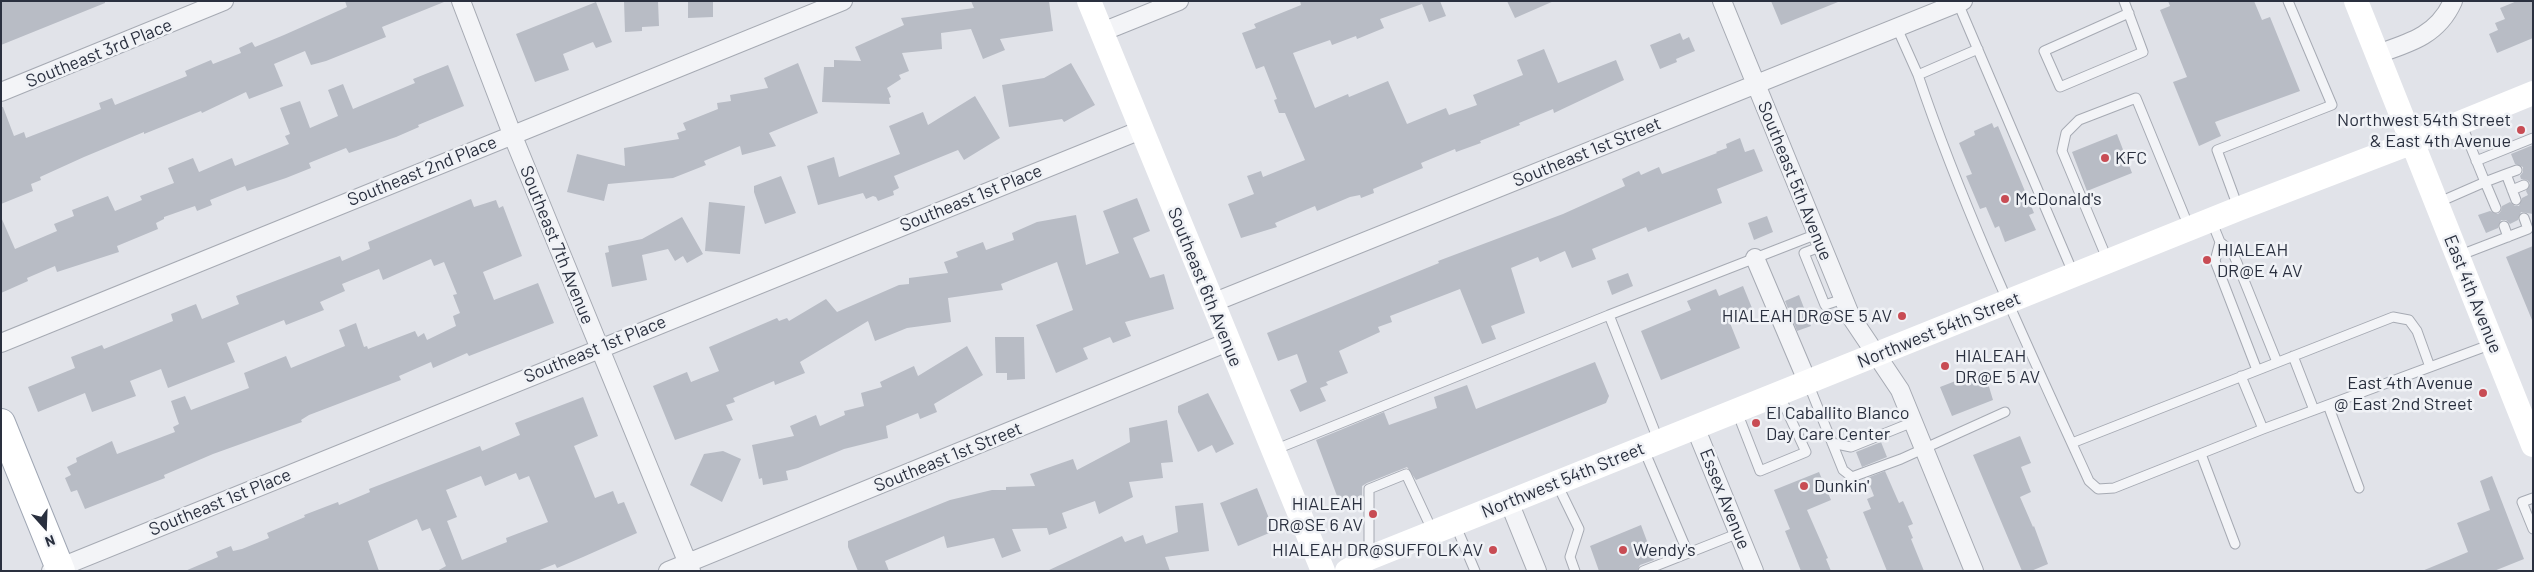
<!DOCTYPE html>
<style>
body{margin:0}
#map{position:relative;width:2534px;height:572px;overflow:hidden;background:#e1e3e9;font-family:Barlow,sans-serif}
canvas{display:block}
.frame{position:absolute;inset:0;border:2px solid #2a303f;pointer-events:none}
.north{position:absolute;left:20px;top:502px;width:50px;height:50px;-webkit-text-stroke:4px #f0f2f6;paint-order:stroke;rotate:160deg;font-size:14px;font-weight:700;line-height:20px;text-align:center;color:#2a303f}
.north::after{content:'';display:block;margin:auto;width:18px;height:22px;background:#2a303f;clip-path:polygon(50% 0,100% 100%,50% 72%,0 100%)}
</style>
<div id="map">
<canvas width="2534" height="572"></canvas>
<div class="frame"></div>
<div class="north">N</div>
</div>
<script>
const ctx = document.querySelector('canvas').getContext('2d');
ctx.lineJoin = 'round';
function fill(path, color) { ctx.fillStyle = color; ctx.fill(path, 'evenodd'); }
function stroke(path, color, width, dash) { ctx.strokeStyle = color; ctx.lineWidth = width; ctx.lineCap = dash ? 'butt' : 'round'; ctx.setLineDash(dash || []); ctx.stroke(path); }
function label(font, color, halo, rows, align = 'center') {
  ctx.font = font + ' Barlow,sans-serif'; ctx.lineWidth = 5; ctx.setLineDash([]); ctx.textBaseline = 'middle'; ctx.strokeStyle = halo; ctx.fillStyle = color; for (const [text, x, y, turn = 0] of rows) {
    ctx.save(); ctx.translate(x, y); ctx.rotate((+turn || 0) * Math.PI / 180); ctx.textAlign = isNaN(turn) ? turn : align; if (halo) ctx.strokeText(text, 0, 0); ctx.fillText(text, 0, 0); ctx.restore();
  }
}
fill(new Path2D(`
 M1,1H105V3L1,45Z
 M345,1L444,2L382,27L386,37L326,61L311,65L305,51L274,64L283,86L249,99L246,92L202,113L201,111L144,134V132L84,157L40,177L41,180L31,184L33,191L1,204V107H3L14,136L24,132L26,138L101,109L99,103L112,98L115,105L187,76L185,71L211,60L213,64L241,53L239,48L252,42L255,47L284,35L347,7Z
 M624,1H658L659,26L642,27V31L625,32Z
 M688,1H713V17L688,18Z
 M971,1H1049L1053,31L1000,39L1005,50L983,59L971,29L941,33L942,49L902,53L909,71L899,75L901,79L887,88L891,97L889,98L890,104L822,102L824,67H834V60L861,61L855,47L904,25L901,18L974,8Z
 M1300,1H1440L1446,16L1429,22L1422,4L1380,19L1384,28L1357,39L1356,36L1332,45L1330,40L1293,53L1315,108L1348,94L1349,97L1388,81L1407,124L1446,108L1449,115L1477,105L1473,95L1523,75L1517,60L1544,49L1558,83L1616,60L1624,80L1554,113L1553,109L1519,123L1520,125L1480,141L1481,143L1456,152L1455,149L1421,163L1423,168L1373,189L1374,193L1361,198L1360,195L1350,197L1317,211L1315,206L1275,223L1277,227L1241,238L1228,204L1254,194L1247,176L1261,171L1263,177L1305,160L1285,113H1279L1274,100L1277,99L1264,66L1256,69L1242,33L1256,28L1254,24L1301,5Z
 M1507,1H1554L1515,18Z
 M1771,1H1838V2L1781,25Z
 M2168,1H2254L2262,20L2270,17L2300,91L2215,122L2221,136L2199,146L2173,82L2187,77L2160,10L2170,6Z
 M2517,1H2533V38L2497,53L2489,34L2498,30L2495,23L2505,19L2500,8Z
 M596,2L612,42L596,48L593,42L563,54L569,70L535,82L516,34Z
 M1680,33L1683,40L1689,37L1695,51L1676,59L1677,62L1660,69L1650,45Z
 M798,63L818,113L769,133L776,146L742,155L740,146L704,161L706,165L673,178L608,184L604,201L567,192L577,154L625,166L624,148L679,139L677,133L686,130L683,123L718,109L717,103L731,101L730,95L768,88L764,78Z
 M1071,63L1095,105L1064,122L1062,119L1009,127L1002,85L1044,78Z
 M448,65L464,106L418,125L419,127L396,137L349,153L346,148L309,163L311,168L286,178L247,191L245,186L210,200L212,205L197,211L195,206L164,217V219L156,223L158,229L117,246L119,252L57,272L55,266L27,278L28,281L1,293V217L15,249L57,231L54,224L74,216L72,210L108,196L115,211L142,200L140,196L174,183L168,168L193,158L199,172L232,158L235,166L289,144L285,136L290,134L280,108L300,101L310,128L338,116L328,90L343,84L353,109L415,83L413,79Z
 M975,96L1000,138L964,160L958,150L894,176L899,188L893,191L894,195L878,201L876,197L873,196L866,199L863,193L818,205L807,166L834,157L839,177L900,154L889,126L923,112L928,125Z
 M1992,123L1994,128L1998,126L2034,213L2029,215L2036,230L2005,242L1999,226L1995,228L1986,207L1980,209L1966,176L1972,174L1959,143L1975,135L1974,131Z
 M2117,134L2132,173L2087,191L2072,152Z
 M1740,138L1745,152L1754,149L1763,171L1717,189L1722,203L1648,232L1646,227L1592,249L1596,259L1572,268L1565,251L1540,262L1538,257L1511,268L1525,313L1491,326L1496,339L1482,344L1460,289L1390,316L1392,322L1378,327L1380,332L1339,351L1348,373L1326,382L1328,385L1320,388L1326,401L1300,412L1290,390L1307,382L1297,354L1278,361L1267,333L1439,263L1438,261L1563,214L1625,186L1622,179L1639,171L1641,175L1659,167L1662,174L1717,153L1716,152L1727,148L1726,144Z
 M2533,145V214L2521,212L2518,220L2510,224L2506,220H2501L2498,228L2486,233L2478,215L2490,211L2498,214L2501,211L2502,206L2510,202L2515,206H2519L2522,198L2528,195L2526,191L2530,183L2527,180L2521,179L2520,176L2523,172V167L2515,164L2511,154Z
 M781,176L796,213L765,224L754,192V186Z
 M1137,198L1150,231L1133,238L1150,278L1164,274L1174,309L1125,322L1131,336L1113,343L1110,337L1083,348L1088,359L1056,373L1036,325L1073,310L1057,262L1001,284L1003,290L948,298L951,322L907,328L875,341L868,321L800,362L805,373L775,385L774,381L733,398L735,402L726,405L733,420L675,440L653,386L687,372L691,382L719,371L709,347L777,318L779,321L787,318L789,321L826,299L837,312L899,285L909,284V278L948,273L944,262L958,257L956,252L983,242L986,250L1014,240L1012,233L1037,222L1076,215L1086,265L1119,253L1103,211Z
 M471,199L474,207L496,200L499,208L503,206L522,256L483,272L494,300L538,283L554,323L469,356L467,353L433,368L431,362L399,376L401,380L309,415L301,420L302,422L213,454L164,475L165,478L85,509L77,490L71,492L65,478L71,475L67,467L77,462L76,458L112,441L117,454L175,432L173,427L179,424L171,401L185,396L191,410L249,388L244,373L286,356L291,368L345,346L339,330L356,323L364,347L367,346L368,349L415,331L418,337L424,333L427,340L456,326L453,316L460,313L453,295L457,294L444,262L434,266L431,259L383,280L379,269L342,284L345,291L320,302L324,310L286,325L284,320L227,343L235,362L168,388L161,369L130,381L136,396L92,412L85,393L38,412L28,387L75,368L71,357L102,345L104,349L173,321L171,314L196,304L202,319L239,304L236,296L340,256L342,261L370,249L368,242Z
 M709,202L745,206L740,254L705,251Z
 M1767,216L1773,232L1754,240L1748,223Z
 M682,217L703,254L687,263L683,256L675,261L668,249L642,255L647,280L612,287L605,253L609,252L608,246L642,239Z
 M2533,246V320H2532L2506,257Z
 M1628,273L1633,286L1612,295L1607,281Z
 M1743,286L1752,308L1728,318L1740,348L1661,380L1641,331L1691,310L1687,301L1716,289L1719,296Z
 M1799,295L1811,326L1797,331L1785,301Z
 M995,337H1024L1025,379L1007,380V373H996Z
 M967,346L983,375L934,404L937,412L920,419L918,413L886,426L888,438L844,449L798,468L786,471L788,480L763,485L762,478L759,479L752,445L794,436L790,426L816,415L820,426L845,415L844,411L864,406L861,393L882,387L880,382L914,366L918,376Z
 M1595,362L1609,396L1606,403L1416,480L1407,467L1367,483L1362,486V505L1350,509L1337,496L1316,440L1384,412L1389,425L1437,408L1434,397L1467,385L1476,409Z
 M1984,370L1993,400L1952,416L1940,387Z
 M1208,393L1234,444L1216,453L1212,445L1198,452L1178,412V406Z
 M583,397L598,436L574,446L595,498L613,491L618,504L624,502L637,533L583,557L557,568L555,564L537,571H437L446,566L430,528L422,531L417,519L368,541L379,571H185L218,557L216,552L231,546L233,551L242,549L269,538L267,533L305,517L304,515L338,502L339,505L370,492L369,489L480,446L482,451L520,435L515,423ZM516,473L519,480L529,476L548,522L506,538L507,542L462,560L447,521L457,517L446,490L481,476L485,486Z
 M1167,420L1173,462L1161,463L1163,478L1129,482L1133,497L1099,514L1095,501L1062,513L1067,528L1049,535L1047,528L1012,529L1021,551L1002,558L994,538L947,548L944,536L885,561L889,571H858L848,547V541L950,500L992,490H1006V487L1035,486L1030,474L1073,459L1077,470L1130,442L1129,428Z
 M2020,436L2031,463L2021,467L2031,492L2020,497L2033,527L2034,526L2048,564L2031,571H2022L1973,455Z
 M1881,442L1887,457L1862,467L1856,452Z
 M723,451L741,459L722,502L690,485L704,454Z
 M1885,471L1899,503L1903,501L1913,524L1908,526L1913,538L1911,539L1924,571H1887L1863,512L1871,509L1867,499L1874,496L1867,478Z
 M1819,472L1831,500L1807,510L1828,558L1826,559L1831,571H1801L1785,531L1790,529L1774,490Z
 M2492,476L2524,559L2494,571H2422L2468,552L2457,523L2490,510L2480,481Z
 M1257,488L1274,531L1238,546L1220,503Z
 M1203,503L1209,551L1165,557L1170,571H1047L1122,536L1125,542L1143,535L1146,544L1178,532L1175,506Z
 M1641,525L1654,560L1640,565L1637,571H1599L1590,546Z`), '#b8bcc5');
const lane = new Path2D(`
 M2124,1L2143,52L2060,87L2044,51L2129,13
 M1958,3L2074,275
 M1897,28L1918,75
 M1978,49L1918,75C1965,214 2028,347 2089,481L2098,489L2114,488L2263,429L2492,344
 M2476,161L2533,138
 M2512,190L2524,185
 M2516,200L2506,174L2517,170
 M2437,203L2485,182L2461,123
 M2238,207L2217,150L2332,105L2288,1
 M2496,208L2485,182L2506,174
 M2211,220L2220,242L2233,253L2277,362
 M2504,226L2508,237
 M2220,242L2215,261L2257,370
 M1822,246L1804,253L1825,305L1843,299
 M2458,256L2528,229L2524,218
 M2108,261L2062,151L2066,133L2079,120L2136,98L2189,227
 M1609,315L1817,234
 M2293,356L2314,410
 M2241,376L2263,429
 M1808,383L1843,470L1852,477L1901,459L2005,412
 M2328,405L2359,488
 M1737,412L1760,471L1806,452L1779,394
 M1832,443L1851,447L1913,422
 M2072,443L2393,317L2409,320L2417,331L2430,367
 M1274,450L1609,315L1659,442
 M1644,450L1688,553
 M2201,454L2235,544
 M1557,484L1579,529L1570,557L1575,571
 M2533,498L2522,502L2533,529
 M1455,524L1475,571
 M1369,555V489L1406,474L1433,532
 M1643,571L1739,533`);
const street = new Path2D(`
 M461,1L512,134L691,571
 M1722,1L1851,317L1900,390L1974,571
 M1102,32L1179,1
 M2377,54C2410,43 2438,35 2453,1
 M1,92L224,1
 M1755,258L1808,383
 M1212,303L1963,1
 M1,343L843,1
 M1695,427L1754,571
 M1509,502L1537,571
 M51,571L1141,130
 M668,571L1228,342`);
const primary = new Path2D(`
 M1,423L61,571`);
stroke(lane, '#a6aab3', 11);
stroke(street, '#a6aab3', 20);
stroke(primary, '#a0a7b4', 30);
stroke(lane, '#f3f4f7', 9);
stroke(street, '#f3f4f7', 18);
stroke(new Path2D(`
 M1089,1L1323,571
 M2356,1L2533,445
 M1347,571L1369,558L1509,502L2238,209L2413,142L2533,93`), '#fff', 24);
stroke(primary, '#fff', 28);
for (const [x, y, r, color] of [
 [2521,130,5,"#c84c54"],
 [2105,158,5,"#c84c54"],
 [2005,199,5,"#c84c54"],
 [2207,260,5,"#c84c54"],
 [1902,316,5,"#c84c54"],
 [1945,366,5,"#c84c54"],
 [2483,393,5,"#c84c54"],
 [1756,423,5,"#c84c54"],
 [1804,486,5,"#c84c54"],
 [1373,514,5,"#c84c54"],
 [1493,550,5,"#c84c54"],
 [1623,550,5,"#c84c54"]
]) { const dot = new Path2D(); dot.arc(x, y, r, 0, 2 * Math.PI); ctx.fillStyle = color; ctx.fill(dot); stroke(dot, '#f0f2f6', 2); }
label('18px', '#2a303f', '#f0f2f6', [
 ["Southeast 3rd Place",99,53,-22],
 ["Southeast 1st Street",1587,152,-22],
 ["Southeast 2nd Place",422,171,-22],
 ["Southeast 5th Avenue",1795,181,68],
 ["Southeast 1st Place",971,198,-22],
 ["Southeast 7th Avenue",557,245,68],
 ["Southeast 6th Avenue",1205,287,68],
 ["East 4th Avenue",2473,294,68],
 ["Northwest 54th Street",1939,330,-22],
 ["Southeast 1st Place",595,349,-22],
 ["Southeast 1st Street",948,457,-22],
 ["Northwest 54th Street",1563,480,-22],
 ["Essex Avenue",1725,499,68],
 ["Southeast 1st Place",220,502,-22]
]);
label('18px', '#2a303f', '#f0f2f6', [
 ["Northwest 54th Street",2511,120,"right"],
 ["& East 4th Avenue",2511,141,"right"],
 ["KFC",2115,158],
 ["McDonald's",2015,199],
 ["HIALEAH",2217,250],
 ["DR@E 4 AV",2217,271],
 ["HIALEAH DR@SE 5 AV",1892,316,"right"],
 ["HIALEAH",1955,356],
 ["DR@E 5 AV",1955,377],
 ["East 4th Avenue",2473,383,"right"],
 ["@ East 2nd Street",2473,404,"right"],
 ["El Caballito Blanco",1766,413],
 ["Day Care Center",1766,434],
 ["Dunkin'",1814,486],
 ["HIALEAH",1363,504,"right"],
 ["DR@SE 6 AV",1363,525,"right"],
 ["HIALEAH DR@SUFFOLK AV",1483,550,"right"],
 ["Wendy's",1633,550]
], 'left');
</script>
